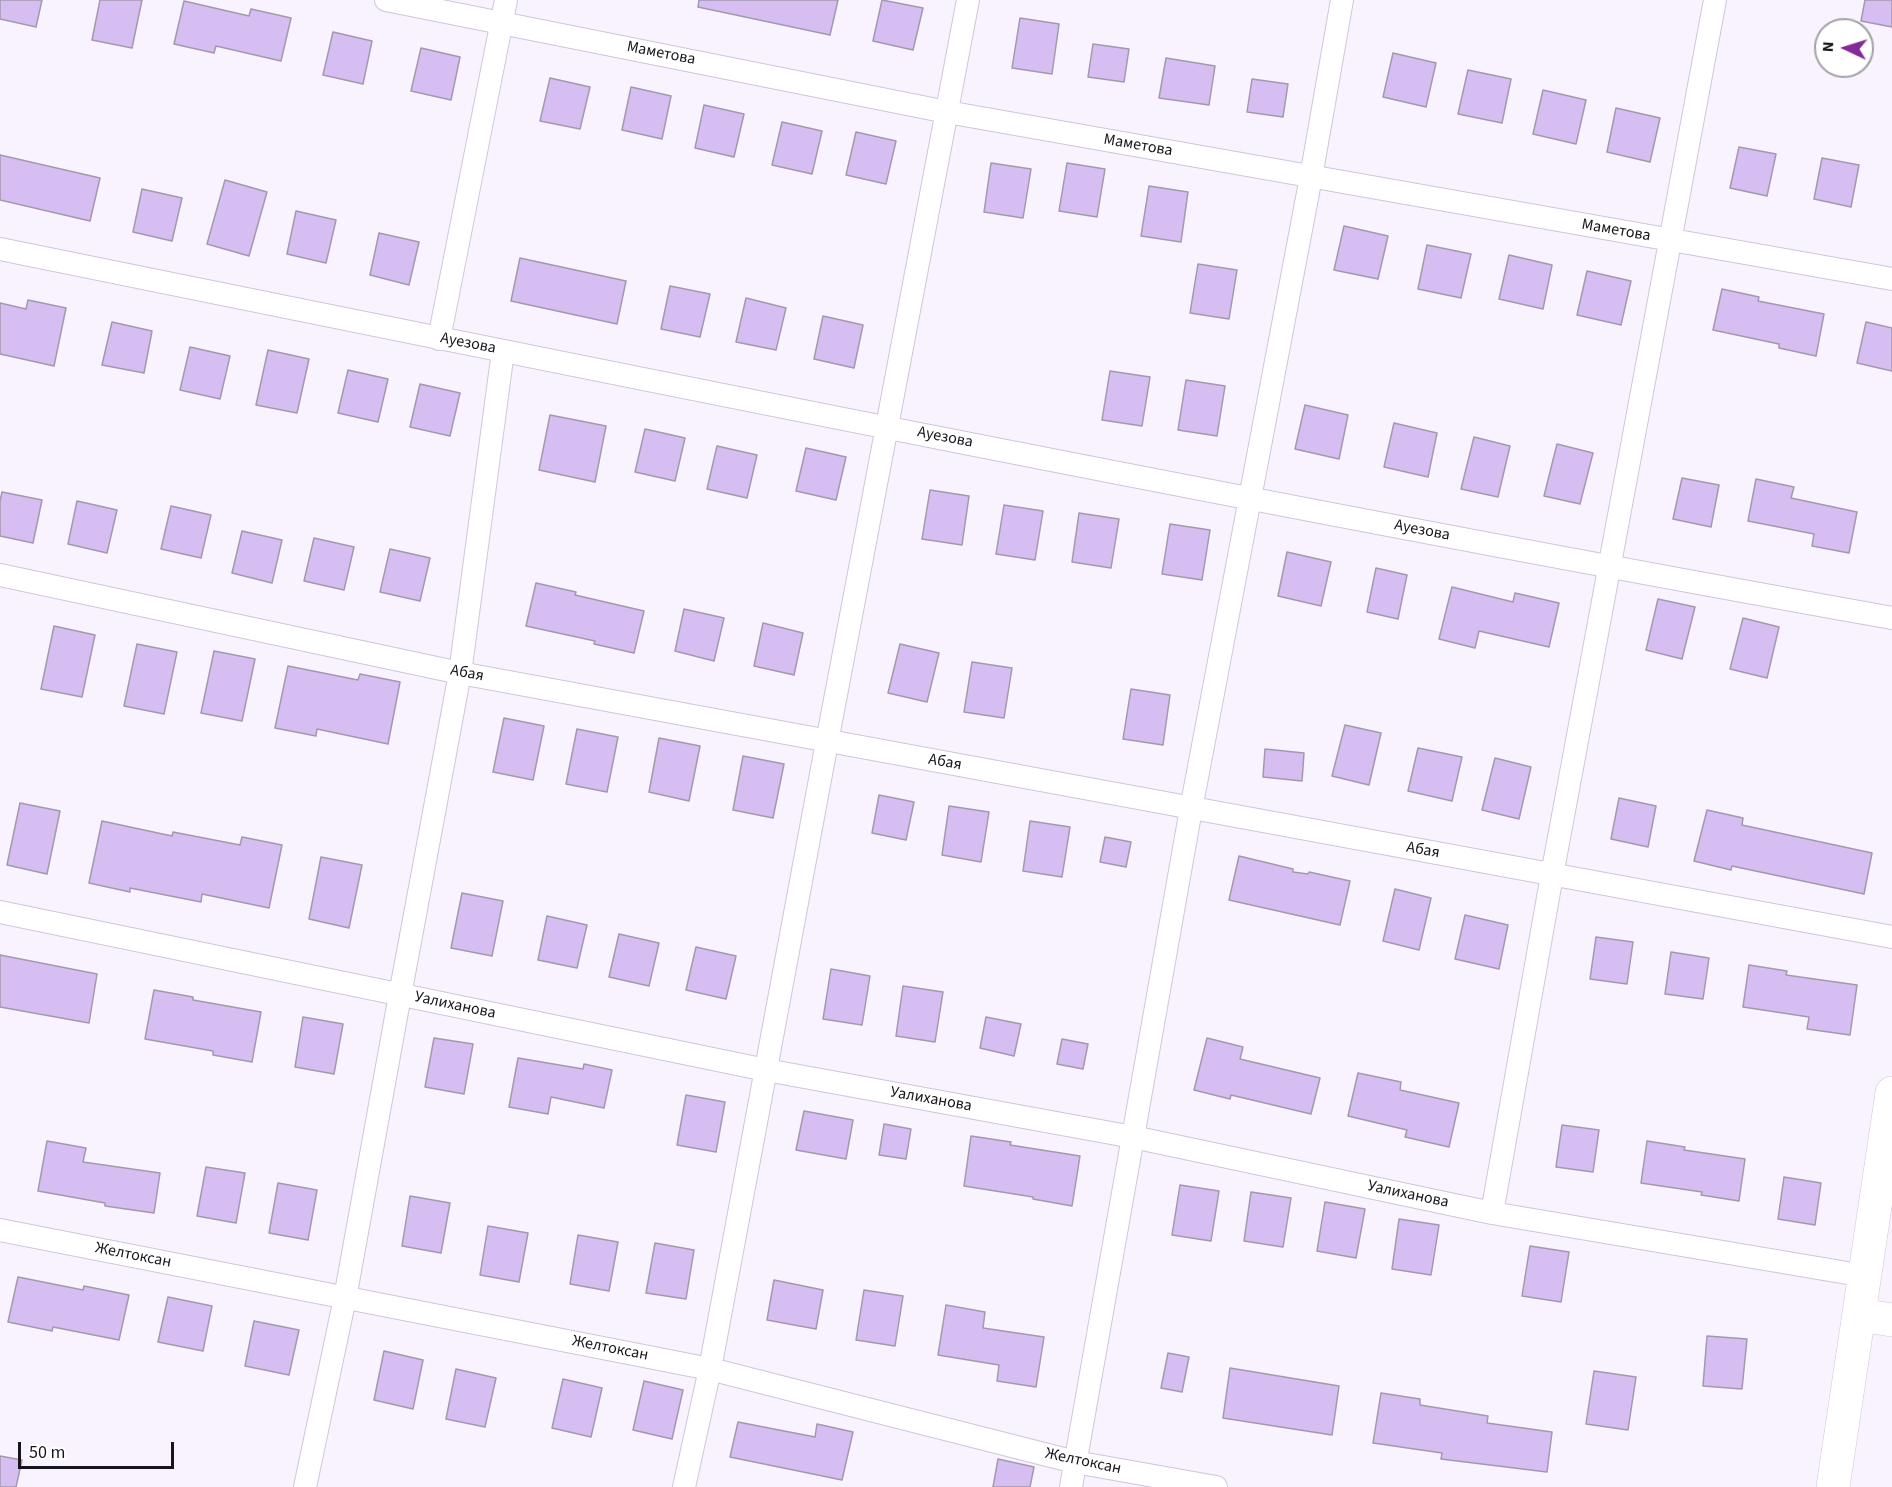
<!DOCTYPE html>
<meta charset="utf-8">
<style>
body{margin:0}
#map{position:relative;width:1892px;height:1487px;overflow:hidden;background:#f9f2ff;font-family:"Source Sans 3",sans-serif}
canvas{display:block}
.north{position:absolute;left:1814px;top:18px;width:60px;height:60px;box-sizing:border-box;background:#fff;border:2px solid #a3a1a4;border-radius:50%;rotate:274deg;font-size:16px;font-weight:700;line-height:24px;text-align:center;color:#18141b}
.north::after{content:'';display:block;margin:auto;width:21px;height:27px;background:#832a97;clip-path:polygon(50% 0,100% 100%,50% 72%,0 100%)}
.scale{position:absolute;left:18px;top:1442px;width:156px;height:27px;box-sizing:border-box;border:3px solid #18141b;border-top:0;padding-left:8px;font-size:18px;line-height:21px;white-space:nowrap;color:#18141b;-webkit-text-stroke:4px #fff;paint-order:stroke}
</style>
<div id="map">
<canvas width="1892" height="1487"></canvas>
<div class="north">N</div>
<div class="scale">50 m</div>
</div>
<script>
const ctx = document.querySelector('canvas').getContext('2d');
ctx.lineJoin = 'round';
function fill(path, color) { ctx.fillStyle = color; ctx.fill(path, 'evenodd'); }
function stroke(path, color, width, dash) { ctx.strokeStyle = color; ctx.lineWidth = width; ctx.lineCap = dash ? 'butt' : 'round'; ctx.setLineDash(dash || []); ctx.stroke(path); }
function label(font, color, halo, rows, align = 'center') {
  ctx.font = font + ' "Source Sans 3",sans-serif'; ctx.lineWidth = 5; ctx.setLineDash([]); ctx.textBaseline = 'middle'; ctx.strokeStyle = halo; ctx.fillStyle = color; for (const [text, x, y, turn = 0] of rows) {
    ctx.save(); ctx.translate(x, y); ctx.rotate((+turn || 0) * Math.PI / 180); ctx.textAlign = isNaN(turn) ? turn : align; if (halo) ctx.strokeText(text, 0, 0); ctx.fillText(text, 0, 0); ctx.restore();
  }
}
const building = new Path2D(`
 M0,0H42L36,27L0,19Z
 M100,0H142L132,48L92,40Z
 M699,0H838L830,35L698,7Z
 M882,0L923,8L913,50L873,41Z
 M1865,0H1892V27L1861,21Z
 M184,1L249,16L251,9L291,18L281,61L216,46L214,53L174,44Z
 M1020,18L1059,24L1052,74L1012,68Z
 M333,32L372,41L363,84L323,75Z
 M1093,44L1129,49L1124,82L1088,77Z
 M421,48L460,57L451,100L411,91Z
 M1393,53L1436,63L1426,107L1383,97Z
 M1166,58L1215,66L1209,105L1159,98Z
 M1468,70L1511,79L1502,123L1458,114Z
 M550,78L590,87L580,129L540,121Z
 M1252,79L1288,84L1283,117L1247,112Z
 M631,87L671,96L662,139L622,130Z
 M1543,90L1586,100L1576,144L1533,134Z
 M704,105L744,114L734,157L695,148Z
 M1616,108L1660,118L1650,162L1607,152Z
 M782,122L822,131L812,174L772,165Z
 M856,132L896,141L886,184L846,175Z
 M1739,147L1776,154L1767,196L1730,188Z
 M0,155L100,178L90,221L0,200Z
 M1822,158L1859,165L1851,207L1814,199Z
 M991,163L1031,169L1023,218L984,212Z
 M1067,163L1105,169L1097,217L1059,211Z
 M225,180L267,192L249,256L207,244Z
 M1149,186L1188,192L1181,242L1141,236Z
 M142,189L182,198L172,241L133,232Z
 M296,211L336,220L326,263L287,254Z
 M1344,226L1388,236L1378,279L1334,270Z
 M379,233L419,242L409,285L370,275Z
 M1427,245L1471,254L1461,298L1418,289Z
 M1509,255L1552,265L1543,309L1499,299Z
 M520,258L626,281L617,324L511,301Z
 M1198,264L1237,270L1229,319L1190,313Z
 M1587,271L1631,281L1621,325L1577,315Z
 M670,286L710,294L700,337L661,329Z
 M1722,289L1759,297L1758,301L1824,314L1816,356L1779,348V344L1713,330Z
 M746,298L786,308L776,350L736,342Z
 M28,300L66,308L54,366L0,354V303L26,309Z
 M823,316L863,325L854,368L814,359Z
 M112,322L152,331L144,373L102,365Z
 M1866,322L1892,328V371L1857,363Z
 M190,347L230,356L220,399L180,390Z
 M268,350L309,359L297,413L256,405Z
 M348,370L388,379L378,422L338,413Z
 M1110,371L1150,377L1142,426L1102,420Z
 M1186,380L1225,386L1217,436L1178,430Z
 M420,384L460,393L450,436L410,427Z
 M1305,405L1348,415L1339,459L1295,449Z
 M550,415L606,426L595,482L539,470Z
 M1394,423L1437,433L1428,477L1384,467Z
 M645,429L685,438L675,481L635,472Z
 M1474,437L1510,446L1498,497L1461,489Z
 M1557,444L1593,453L1580,504L1544,496Z
 M717,446L757,455L747,498L707,489Z
 M806,448L846,457L836,500L796,491Z
 M1682,478L1719,485L1711,527L1673,519Z
 M1756,479L1794,487L1791,498L1857,512L1849,553L1812,546L1814,534L1748,521Z
 M930,490L969,496L962,545L922,539Z
 M2,492L42,500L33,543L0,536V501Z
 M77,501L117,510L107,553L68,544Z
 M1004,505L1043,511L1035,560L996,554Z
 M171,506L211,515L201,558L161,549Z
 M1079,513L1119,519L1111,568L1072,562Z
 M1170,524L1210,530L1202,580L1162,574Z
 M242,531L282,540L272,583L232,573Z
 M314,538L354,547L344,590L304,581Z
 M390,549L430,558L420,601L380,592Z
 M1287,552L1331,562L1321,606L1278,596Z
 M1376,568L1407,575L1398,619L1367,612Z
 M536,583L576,592L575,595L644,611L634,653L594,644L595,641L526,626Z
 M1452,587L1513,602L1515,593L1559,603L1549,647L1479,631L1475,648L1439,639Z
 M1658,599L1695,607L1682,659L1646,650Z
 M684,609L724,618L714,661L675,651Z
 M1743,618L1779,627L1767,678L1730,669Z
 M763,623L803,633L794,675L754,666Z
 M54,626L95,635L82,697L41,689Z
 M137,644L177,652L164,714L124,706Z
 M900,644L939,653L927,702L888,693Z
 M214,651L255,659L242,721L201,713Z
 M972,662L1012,668L1004,718L964,712Z
 M288,666L358,680L360,674L400,682L388,744L317,729L316,736L275,728Z
 M1131,689L1170,695L1163,745L1123,739Z
 M504,718L544,726L533,780L493,772Z
 M1345,725L1381,733L1369,785L1332,776Z
 M577,729L618,737L607,792L566,784Z
 M659,738L700,746L689,801L649,792Z
 M1418,748L1462,757L1452,801L1408,791Z
 M1265,749L1304,753L1302,781L1263,777Z
 M743,756L784,764L773,818L733,810Z
 M1495,758L1531,767L1519,819L1482,810Z
 M879,795L914,802L906,840L872,833Z
 M1619,798L1656,806L1648,847L1611,839Z
 M20,803L60,811L47,874L7,865Z
 M949,806L989,812L981,862L942,855Z
 M1707,810L1743,818L1742,825L1872,853L1864,894L1732,866L1731,870L1694,861Z
 M102,821L172,836L173,832L240,845L242,837L282,845L269,908L202,894L201,902L130,888V892L89,883Z
 M1030,821L1070,827L1062,877L1023,871Z
 M1105,837L1131,842L1126,867L1100,862Z
 M1239,856L1293,869V872L1308,874L1309,872L1350,881L1340,925L1229,900Z
 M321,857L362,865L349,928L309,919Z
 M1395,889L1431,898L1419,950L1383,941Z
 M462,893L503,901L492,956L451,948Z
 M1465,915L1508,925L1499,969L1455,959Z
 M547,916L587,925L577,968L538,960Z
 M619,934L659,943L649,986L609,977Z
 M1596,937L1633,942L1627,984L1590,979Z
 M696,947L736,956L726,999L686,990Z
 M1671,952L1709,958L1703,999L1665,994Z
 M0,955L97,974L89,1023L0,1007Z
 M1749,965L1787,971L1786,975L1857,985L1850,1035L1807,1029L1809,1017L1743,1007Z
 M831,969L870,976L862,1025L823,1019Z
 M903,986L943,992L935,1042L896,1036Z
 M154,990L193,997V1000L261,1012L252,1062L213,1055V1051L145,1039Z
 M303,1017L343,1024L334,1074L295,1067Z
 M986,1017L1021,1024L1014,1056L980,1048Z
 M434,1038L473,1044L464,1094L425,1087Z
 M1207,1038L1243,1047L1240,1059L1320,1078L1311,1114L1231,1095L1230,1099L1194,1090Z
 M1062,1039L1088,1044L1083,1069L1057,1064Z
 M518,1058L583,1069L584,1064L612,1070L604,1108L551,1097L548,1114L509,1107Z
 M1358,1073L1401,1082L1400,1090L1459,1103L1449,1147L1405,1137L1407,1130L1348,1116Z
 M686,1095L725,1102L716,1152L677,1145Z
 M804,1111L853,1120L846,1159L796,1150Z
 M884,1124L911,1129L906,1159L879,1155Z
 M1562,1125L1599,1130L1593,1172L1556,1167Z
 M971,1136L1011,1142L1010,1145L1080,1156L1072,1206L1033,1199V1197L964,1186Z
 M47,1141L86,1148L83,1162L160,1173L154,1213L105,1206V1203L38,1191Z
 M1647,1141L1685,1147L1684,1150L1745,1159L1739,1201L1701,1195L1702,1192L1641,1183Z
 M206,1167L245,1173L236,1223L197,1216Z
 M1784,1177L1821,1183L1815,1225L1778,1219Z
 M278,1183L317,1190L308,1240L269,1233Z
 M1180,1185L1219,1191L1211,1241L1172,1235Z
 M1251,1192L1291,1198L1283,1247L1244,1241Z
 M410,1196L450,1203L441,1253L402,1246Z
 M1325,1202L1365,1209L1356,1258L1317,1251Z
 M1399,1219L1439,1225L1431,1275L1392,1269Z
 M488,1226L528,1233L519,1282L480,1275Z
 M578,1235L618,1242L609,1291L570,1284Z
 M655,1243L694,1250L686,1299L646,1293Z
 M1530,1246L1569,1252L1561,1302L1522,1296Z
 M18,1277L83,1290L84,1286L129,1295L119,1340L53,1327L52,1331L8,1322Z
 M774,1280L823,1290L816,1329L767,1320Z
 M864,1290L903,1296L895,1346L856,1340Z
 M168,1297L212,1306L203,1351L158,1342Z
 M946,1305L985,1312L983,1328L1044,1337L1036,1387L997,1381L999,1365L938,1355Z
 M254,1321L299,1330L289,1375L245,1366Z
 M1707,1336L1747,1339L1742,1389L1703,1386Z
 M384,1351L423,1360L413,1409L374,1400Z
 M1168,1353L1189,1357L1182,1392L1161,1388Z
 M1230,1368L1339,1386L1332,1435L1223,1418Z
 M456,1369L496,1378L485,1427L446,1419Z
 M1594,1371L1636,1377L1628,1430L1586,1424Z
 M563,1379L602,1388L591,1437L552,1428Z
 M644,1381L683,1390L672,1439L633,1430Z
 M1381,1393L1420,1399V1405L1488,1416L1487,1423L1552,1432L1547,1472L1441,1459L1442,1453L1373,1443Z
 M738,1422L815,1437L817,1424L853,1432L842,1480L730,1457Z
 M0,1456L22,1460L16,1487H0Z
 M998,1459L1034,1467L1030,1487H993Z`);
fill(building, '#d6bef3');
stroke(building, '#a299ae', 1.5);
const street = new Path2D(`
 M386,0L947,112L1892,279
 M0,249C630,377 1260,505 1892,618
 M439,339L506,0
 M0,575L460,673L1892,937
 M0,912L766,1070L1133,1137L1492,1213L1865,1276
 M1492,1213L1552,875L1715,0
 M0,1230L710,1369L1075,1462L1216,1487
 M305,1487L345,1298L400,995L460,673L503,351
 M684,1487L710,1369L827,742L968,0
 M1071,1487L1191,809L1311,177L1342,0`);
const secondary = new Path2D(`
 M1859,1315L1892,1320
 M1833,1487L1892,1093`);
stroke(street, '#d1c5da', 24);
stroke(secondary, '#d1c5da', 34);
stroke(street, '#fff', 22);
stroke(secondary, '#fff', 33);
label('16px', '#18141b', '#fff', [
 ["Маметова",661,54,11],
 ["Маметова",1138,146,10],
 ["Маметова",1616,231,10],
 ["Ауезова",468,344,11],
 ["Ауезова",945,438,11],
 ["Ауезова",1422,531,11],
 ["Абая",467,674,11],
 ["Абая",945,763,10],
 ["Абая",1423,851,10],
 ["Уалиханова",455,1006,12],
 ["Уалиханова",931,1100,10],
 ["Уалиханова",1408,1195,12],
 ["Желтоксан",133,1256,11],
 ["Желтоксан",610,1349,11],
 ["Желтоксан",1083,1462,12]
]);
</script>
